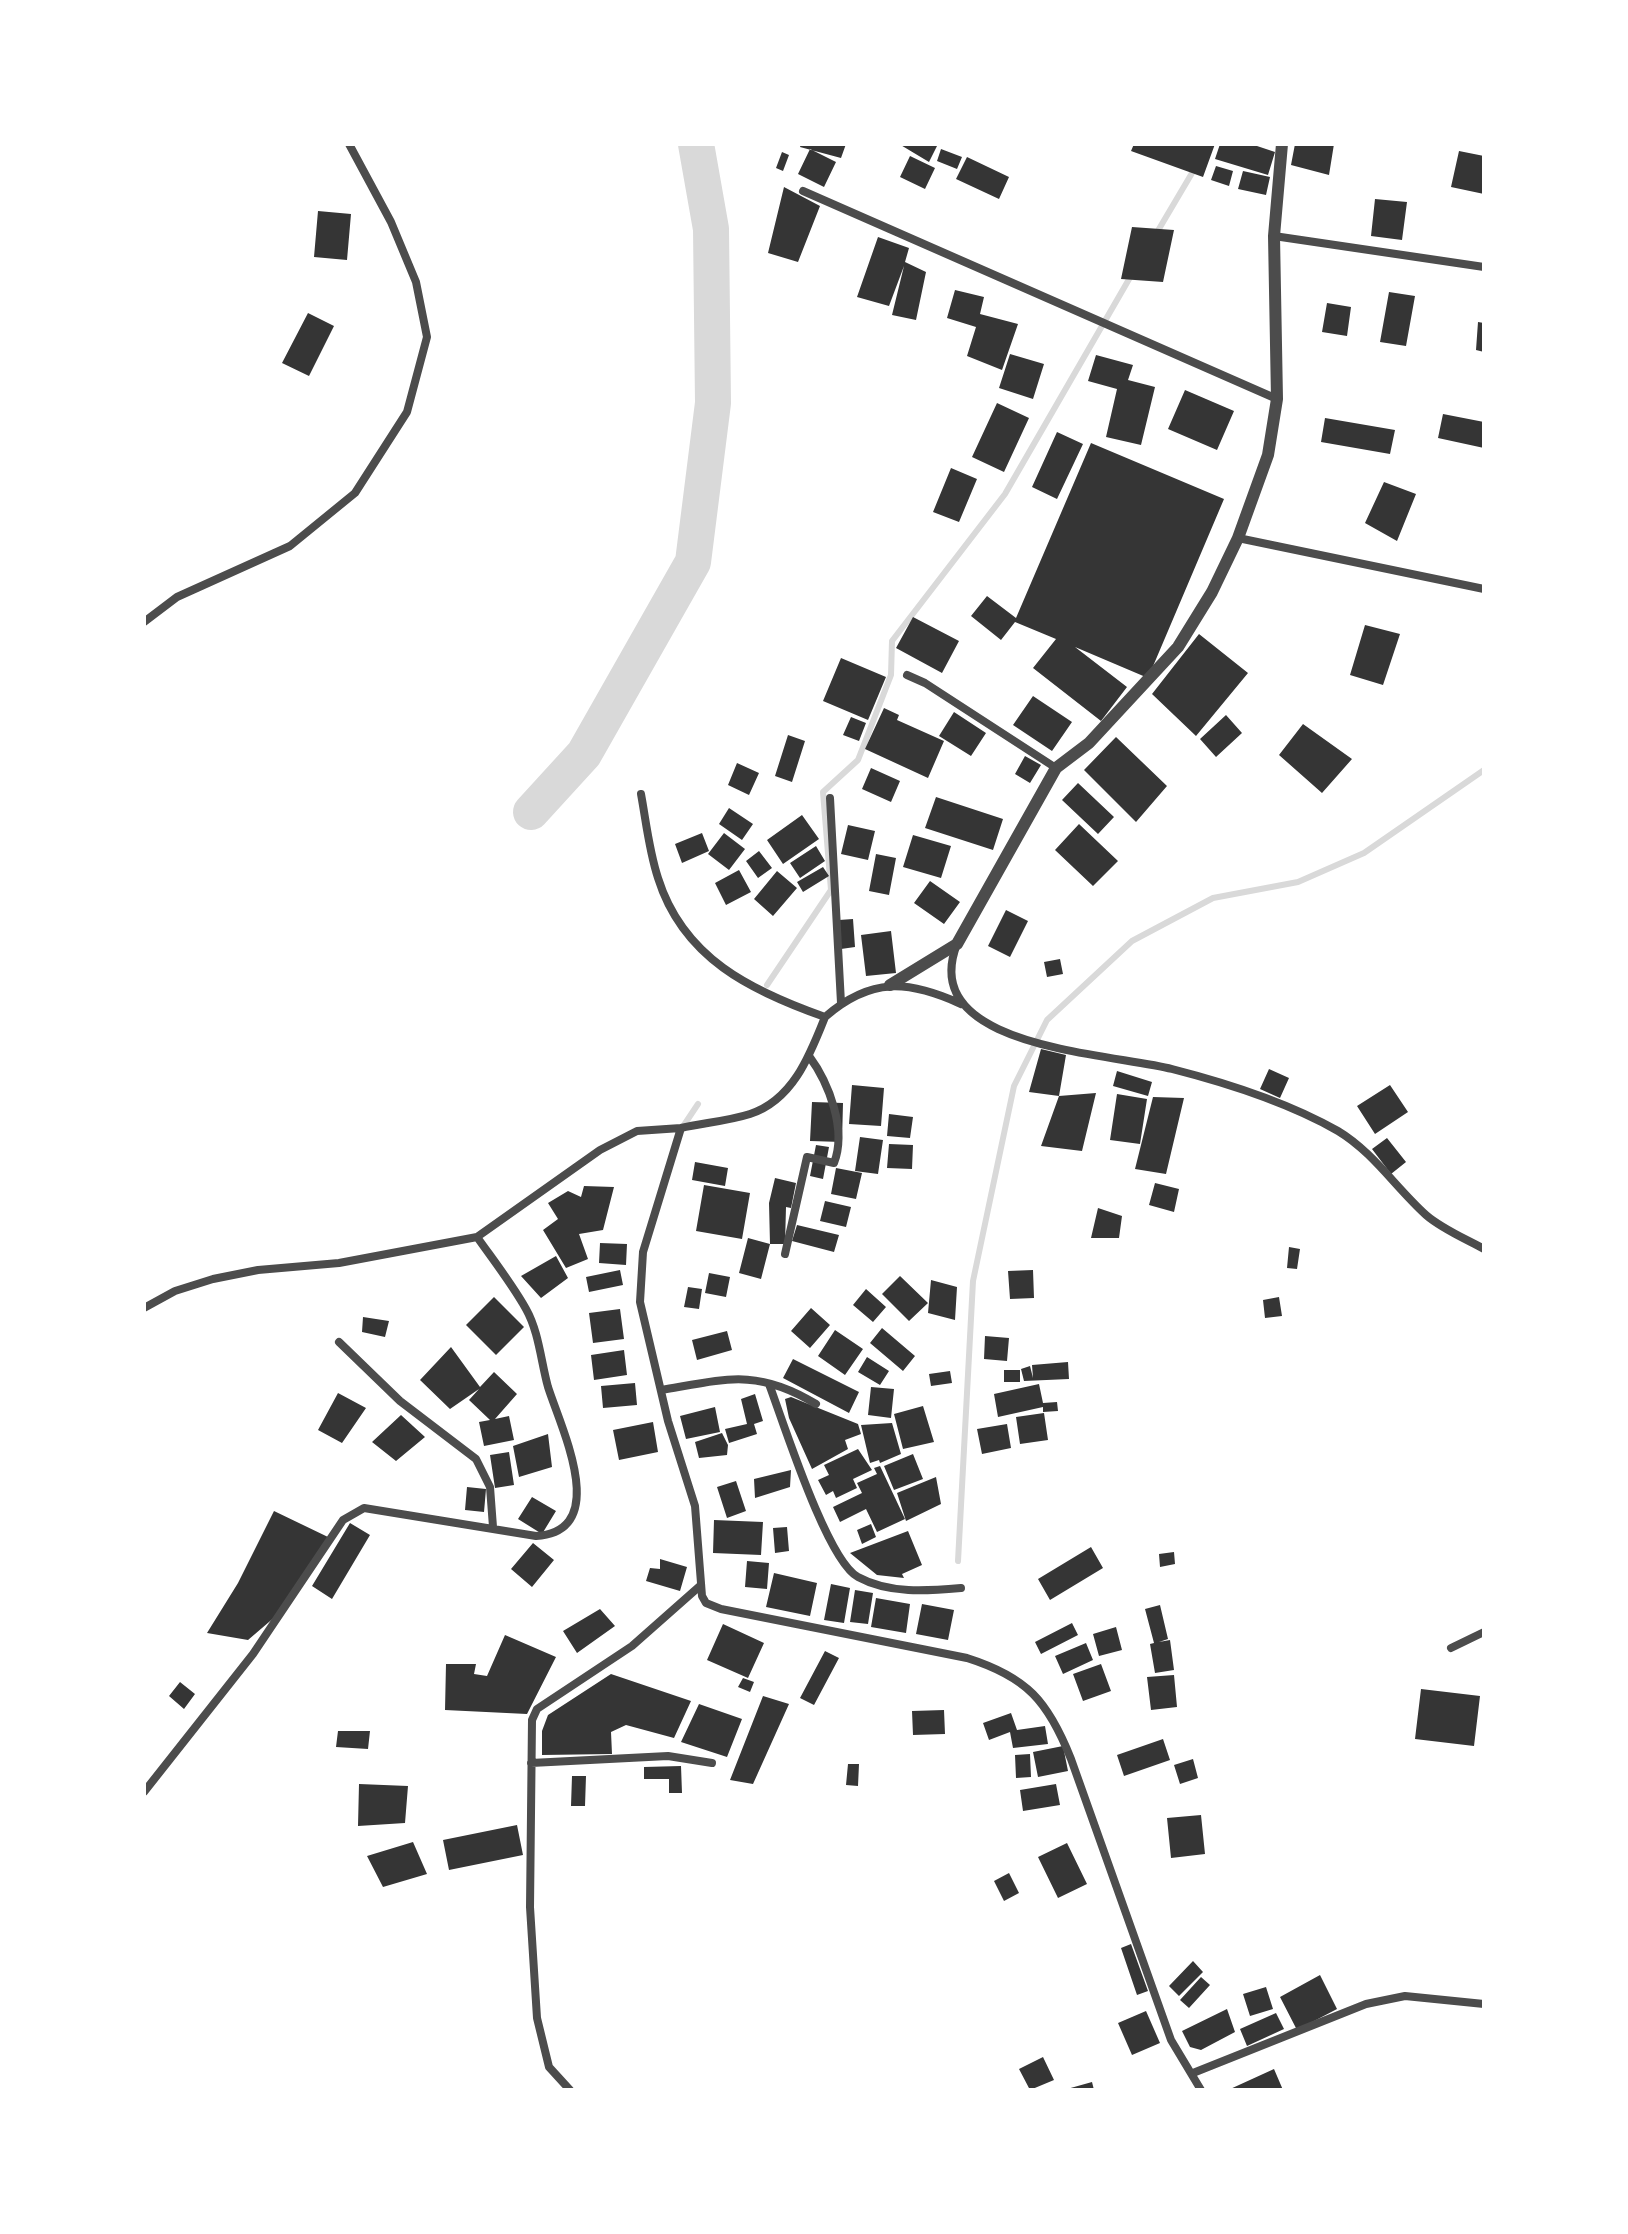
<!DOCTYPE html>
<style>
body{margin:0}
#map{position:relative;width:1628px;height:2234px;overflow:hidden;background:#fff;font-family:Inter,sans-serif}
canvas{display:block}
.frame{position:absolute;inset:0;border:146px solid #fff;pointer-events:none}
</style>
<div id="map">
<canvas width="1628" height="2234"></canvas>
<div class="frame"></div>
</div>
<script>
const ctx = document.querySelector('canvas').getContext('2d');
ctx.lineJoin = 'round';
function stroke(path, color, width, dash) { ctx.strokeStyle = color; ctx.lineWidth = width; ctx.lineCap = dash ? 'butt' : 'round'; ctx.setLineDash(dash || []); ctx.stroke(path); }
function fill(path, color) { ctx.fillStyle = color; ctx.fill(path, 'evenodd'); }
stroke(new Path2D(`
 M1156,234L1195,168
 M767,985L831,890L823,792L858,760L891,675L892,641L1005,494L1132,274
 M682,1128L698,1104
 M958,1561L973,1281L1014,1086L1047,1020L1132,941L1213,898L1298,882L1364,853L1484,770`), '#d9d9d9', 6);
stroke(new Path2D(`
 M531,812L584,754L693,562L713,403L711,229L696,144`), '#d9d9d9', 36);
fill(new Path2D(`
 M801,144H846L841,158L800,147Z
 M899,144H932L937,146L929,162Z
 M1134,144H1215L1203,177L1131,151Z
 M1220,144H1251L1275,152L1268,175L1215,159Z
 M1295,144H1334L1329,175L1291,165Z
 M810,149L836,162L824,187L798,174Z
 M941,149L962,157L957,169L937,161Z
 M1459,151L1484,156V194L1451,187Z
 M782,152L789,155L783,171L776,168Z
 M910,156L935,168L925,189L900,177Z
 M967,157L1009,177L999,199L956,179Z
 M1216,166L1233,171L1229,186L1211,180Z
 M1243,171L1270,177L1266,195L1238,189Z
 M784,187L820,206L798,262L768,253Z
 M1375,199L1407,202L1402,240L1371,236Z
 M318,211L351,214L347,260L314,257Z
 M1132,227L1174,230L1163,282L1121,279Z
 M878,237L909,248L905,262L926,272L916,320L892,315L904,266L889,306L857,297Z
 M955,290L984,297L980,314L1018,324L1002,370L967,356L976,327L947,318Z
 M1389,292L1415,296L1406,346L1380,342Z
 M1327,303L1351,307L1347,336L1322,332Z
 M308,313L334,326L309,376L282,363Z
 M1478,322L1484,323V352L1476,350Z
 M1010,354L1044,364L1033,399L999,388Z
 M1096,355L1133,365L1128,380L1155,387L1141,445L1106,437L1117,389L1088,381Z
 M1185,390L1234,411L1217,450L1168,429Z
 M997,403L1029,418L1004,472L972,457Z
 M1443,414L1484,422V448L1438,438Z
 M1325,418L1395,430L1390,454L1321,442Z
 M1057,432L1083,444L1057,499L1032,487Z
 M1091,443L1224,499L1148,678L1075,647L1127,687L1101,721L1033,668L1056,639L1015,622L1001,640L971,616L987,596L1016,618Z
 M951,468L977,479L959,522L933,512Z
 M1384,482L1416,494L1397,541L1365,523Z
 M913,617L959,641L942,673L896,648Z
 M1365,625L1400,634L1383,685L1350,675Z
 M1199,634L1248,673L1196,736L1152,694Z
 M841,658L886,677L868,720L823,701Z
 M1033,696L1072,722L1052,751L1013,725Z
 M884,708L899,715L897,720L944,741L928,778L865,749Z
 M954,712L986,733L971,756L939,736Z
 M1226,715L1242,733L1216,757L1200,739Z
 M851,717L866,723L859,741L843,735Z
 M1303,724L1352,759L1322,793L1279,755Z
 M788,735L805,741L792,782L775,776Z
 M1116,737L1167,786L1136,822L1084,770Z
 M1025,756L1041,765L1030,783L1015,774Z
 M737,763L759,773L749,795L728,785Z
 M871,768L900,781L891,802L862,789Z
 M1078,783L1114,817L1098,834L1062,800Z
 M936,797L1003,819L993,850L925,828Z
 M729,808L753,824L742,840L719,824Z
 M802,815L819,839L783,864L767,840Z
 M1079,824L1118,861L1093,886L1055,850Z
 M848,825L875,831L868,860L841,854Z
 M702,833L709,851L682,863L675,844Z
 M724,833L745,849L729,870L708,854Z
 M913,835L951,846L941,878L903,867Z
 M816,846L825,861L800,878L790,863Z
 M759,851L772,868L758,878L746,861Z
 M876,854L896,858L889,895L869,891Z
 M823,867L829,876L803,892L797,882Z
 M739,870L751,892L726,905L715,883Z
 M777,871L797,888L773,916L754,899Z
 M930,881L960,902L944,924L914,903Z
 M1006,910L1028,921L1010,957L988,946Z
 M853,919L855,947L841,949L839,920Z
 M891,931L896,973L866,976L861,935Z
 M1060,959L1063,974L1047,977L1044,962Z
 M1041,1049L1066,1055L1059,1096L1029,1092Z
 M1269,1069L1289,1078L1280,1098L1260,1089Z
 M1117,1071L1152,1082L1148,1096L1113,1086Z
 M852,1085L884,1088L881,1126L849,1124Z
 M1390,1085L1408,1112L1375,1134L1357,1106Z
 M1096,1093L1082,1151L1041,1146L1059,1096Z
 M1117,1094L1147,1099L1140,1144L1110,1140Z
 M1153,1097L1184,1098L1166,1174L1135,1169Z
 M812,1102L843,1103L842,1142L810,1141Z
 M889,1114L913,1117L910,1138L887,1136Z
 M860,1137L883,1140L878,1174L855,1171Z
 M1387,1138L1406,1162L1391,1174L1372,1149Z
 M889,1144L913,1145L912,1169L887,1168Z
 M816,1145L829,1147L823,1179L810,1176Z
 M695,1162L728,1168L725,1186L692,1180Z
 M836,1168L862,1173L856,1199L831,1194Z
 M775,1178L796,1183L791,1208L786,1207L785,1244H770L769,1203Z
 M1155,1183L1179,1189L1174,1212L1149,1205Z
 M704,1185L750,1193L742,1239L696,1231Z
 M584,1186L614,1187L603,1230L579,1234L588,1259L566,1268L543,1230L558,1219L548,1203L568,1191L581,1197Z
 M825,1201L851,1207L846,1227L820,1221Z
 M1098,1208L1122,1216L1119,1238H1091Z
 M797,1225L839,1235L834,1252L792,1241Z
 M748,1238L770,1244L761,1279L739,1273Z
 M600,1243L627,1244L626,1265L599,1263Z
 M1289,1247L1300,1249L1297,1269L1287,1268Z
 M556,1256L568,1278L541,1298L521,1276Z
 M620,1270L623,1285L589,1292L586,1277Z
 M1033,1270L1034,1298L1010,1299L1008,1271Z
 M709,1273L730,1277L726,1297L705,1293Z
 M900,1276L928,1303L909,1321L882,1294Z
 M931,1280L957,1287L955,1320L928,1313Z
 M688,1287L702,1289L699,1309L684,1307Z
 M866,1289L886,1307L873,1322L853,1305Z
 M494,1297L524,1327L496,1355L466,1325Z
 M1279,1297L1282,1316L1265,1318L1263,1300Z
 M811,1308L830,1325L810,1348L791,1331Z
 M620,1309L624,1339L593,1343L589,1313Z
 M363,1317L389,1321L385,1337L362,1332Z
 M882,1328L915,1356L903,1371L870,1343Z
 M835,1330L863,1349L845,1375L818,1356Z
 M727,1331L732,1350L697,1360L692,1340Z
 M985,1336L1009,1338L1007,1361L984,1359Z
 M451,1347L480,1387L494,1372L517,1394L495,1419L509,1416L514,1440L484,1446L479,1422L490,1420L469,1400L479,1389L450,1409L420,1380Z
 M624,1350L627,1375L594,1380L591,1355Z
 M867,1357L889,1371L880,1385L858,1372Z
 M793,1359L859,1392L849,1413L783,1378Z
 M1068,1362L1069,1379L1024,1381L1021,1369L1030,1366L1033,1378L1032,1365Z
 M1004,1370H1020V1382H1004Z
 M950,1371L952,1383L931,1386L929,1374Z
 M635,1383L637,1405L603,1408L601,1386Z
 M1039,1384L1043,1403L1057,1402L1058,1411L1043,1412V1407L998,1417L994,1394Z
 M871,1387L894,1389L891,1418L868,1415Z
 M338,1393L366,1408L342,1443L318,1430Z
 M755,1394L763,1421L754,1424L757,1434L729,1443L725,1429L747,1424L741,1399Z
 M791,1397L858,1424L861,1434L845,1440L848,1449L812,1469L789,1418L785,1399Z
 M923,1406L934,1442L903,1449L894,1414Z
 M715,1407L720,1432L686,1439L680,1416Z
 M1044,1413L1048,1440L1020,1444L1016,1417Z
 M401,1415L425,1437L396,1461L372,1442Z
 M653,1422L658,1452L619,1460L613,1430Z
 M892,1423L901,1454L880,1463L879,1460L870,1463L861,1425Z
 M1007,1424L1011,1448L982,1454L977,1429Z
 M722,1433L728,1445L727,1455L699,1458L695,1442Z
 M548,1434L552,1467L519,1477L513,1446Z
 M858,1449L872,1470L853,1479L857,1488L836,1498L833,1491L826,1495L818,1480L829,1475L824,1465Z
 M509,1452L514,1485L495,1488L490,1455Z
 M913,1454L923,1479L894,1490L884,1466Z
 M880,1466L905,1519L877,1532L866,1509L840,1522L833,1507L862,1493L857,1483L877,1474L874,1468Z
 M791,1470L790,1487L755,1498L754,1479Z
 M936,1477L941,1504L906,1521L897,1493Z
 M736,1481L746,1511L727,1518L717,1487Z
 M467,1487L486,1489L484,1512L465,1510Z
 M532,1497L556,1511L542,1534L518,1519Z
 M274,1511L328,1537L276,1616L248,1640L207,1633L238,1583Z
 M714,1520L763,1522L761,1555L713,1553Z
 M350,1523L370,1535L332,1599L312,1586Z
 M871,1524L876,1537L862,1544L857,1530Z
 M787,1527L789,1551L775,1553L773,1528Z
 M908,1531L922,1565L902,1574L904,1578L877,1575L850,1553Z
 M533,1543L554,1560L532,1587L511,1569Z
 M1091,1547L1103,1568L1050,1600L1038,1579Z
 M1174,1552L1175,1564L1160,1567L1159,1554Z
 M660,1559L687,1567L680,1591L646,1581L650,1568L660,1569Z
 M747,1561L769,1563L767,1589L745,1587Z
 M774,1573L817,1583L810,1616L766,1607Z
 M831,1584L850,1588L844,1623L824,1620Z
 M855,1590L873,1593L868,1624L850,1622Z
 M876,1598L910,1604L906,1633L871,1627Z
 M922,1604L954,1610L948,1640L916,1634Z
 M1160,1605L1168,1639L1159,1642L1170,1640L1174,1670L1155,1673L1150,1644L1154,1643L1145,1609Z
 M600,1609L615,1626L577,1653L563,1631Z
 M1072,1623L1078,1635L1041,1654L1035,1642Z
 M723,1624L764,1643L748,1678L707,1660Z
 M1116,1627L1122,1650L1099,1656L1093,1634Z
 M505,1635L556,1657L527,1714L445,1710L446,1664H476L474,1674L487,1676Z
 M1086,1643L1093,1660L1063,1674L1055,1656Z
 M825,1651L839,1658L814,1705L800,1698Z
 M1101,1664L1111,1691L1083,1701L1073,1674Z
 M611,1674L691,1701L674,1738L626,1725L611,1732L612,1754L542,1755V1731L548,1715Z
 M1174,1675L1177,1707L1151,1710L1147,1677Z
 M743,1678L754,1682L750,1692L738,1687Z
 M180,1682L195,1694L184,1709L169,1696Z
 M1421,1689L1480,1696L1474,1746L1415,1739Z
 M763,1696L789,1704L753,1784L730,1780Z
 M699,1704L742,1719L727,1757L681,1742Z
 M944,1710L945,1734L913,1735L912,1711Z
 M1011,1713L1017,1730L1045,1726L1048,1744L1013,1748L1010,1732L989,1740L983,1723Z
 M338,1731H370L368,1749L336,1747Z
 M1163,1739L1170,1760L1124,1776L1117,1755Z
 M1063,1746L1068,1771L1038,1777L1033,1752Z
 M1030,1754L1031,1777L1016,1778L1015,1755Z
 M1193,1759L1198,1778L1180,1784L1174,1765Z
 M848,1764H859L858,1786L846,1785Z
 M681,1766L682,1793H669V1779H644V1767Z
 M572,1776H586L585,1806H571Z
 M359,1784L408,1786L405,1823L358,1826Z
 M1056,1784L1060,1805L1023,1811L1020,1790Z
 M1201,1815L1205,1854L1171,1858L1167,1818Z
 M517,1825L523,1855L449,1870L443,1840Z
 M413,1842L427,1874L383,1887L367,1856Z
 M1067,1843L1087,1884L1058,1898L1038,1857Z
 M1009,1873L1019,1893L1004,1901L994,1881Z
 M1131,1944L1148,1991L1137,1995L1121,1948Z
 M1193,1961L1203,1972L1179,1996L1169,1986Z
 M1320,1975L1337,2009L1297,2030L1280,1997Z
 M1201,1977L1210,1985L1189,2008L1180,2000Z
 M1266,1987L1273,2009L1250,2016L1243,1994Z
 M1227,2009L1235,2032L1201,2050L1190,2047L1182,2031Z
 M1146,2011L1160,2043L1132,2055L1118,2023Z
 M1276,2013L1284,2029L1247,2046L1240,2029Z
 M1043,2057L1054,2080L1030,2090L1019,2069Z
 M1274,2069L1283,2090H1228Z
 M1092,2082L1094,2090H1067V2089Z`), '#353535');
stroke(new Path2D(`
 M803,191L1277,399
 M1274,236L1484,267
 M1238,538L1484,589
 M144,622L177,597L290,546L355,493L407,412L427,337L416,282L391,222L349,144
 M907,675L925,683L1056,768
 M641,794C646,821 649,851 658,878C683,958 751,991 825,1017C871,977 908,980 961,1004
 M830,798L841,1003
 M957,944C916,1049 1112,1053 1172,1069C1227,1083 1289,1103 1338,1131C1373,1152 1396,1188 1426,1215C1442,1229 1466,1239 1484,1249
 M825,1017C810,1055 793,1100 750,1114C728,1121 703,1123 681,1128L643,1252L640,1302L668,1421L695,1506L702,1596L706,1603L721,1609L967,1658C1027,1677 1048,1701 1071,1759L1171,2040L1201,2090
 M785,1254L807,1157L834,1163C847,1130 829,1083 809,1056
 M144,1308L175,1291L213,1279L258,1270L339,1263L477,1237L600,1150L637,1131L681,1128
 M339,1342L400,1401L476,1459L490,1487L493,1527
 M769,1384C783,1421 827,1561 858,1577C889,1594 927,1591 961,1588
 M662,1390C725,1379 757,1368 816,1404
 M1451,1648L1484,1632
 M531,1763L668,1756L712,1763
 M144,1792L253,1654L343,1520L364,1508L536,1536C612,1531 561,1428 548,1387C541,1362 539,1332 526,1309C512,1284 494,1261 477,1237
 M1193,2073L1366,2004L1405,1996L1484,2004
 M570,2090L549,2067L537,2018L530,1907L532,1720L537,1709L632,1646L701,1585`), '#4c4c4c', 8);
stroke(new Path2D(`
 M890,985L957,944L1056,768L1089,743L1178,647L1212,592L1238,538L1268,455L1277,399L1274,236L1282,144`), '#4c4c4c', 12);
</script>
